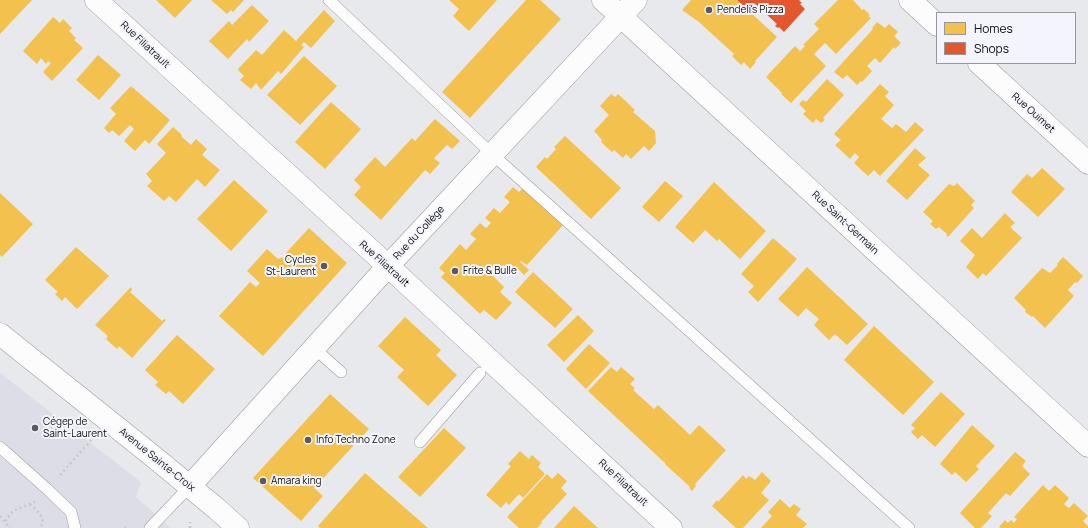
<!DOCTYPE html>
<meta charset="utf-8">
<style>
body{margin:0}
#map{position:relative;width:1088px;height:528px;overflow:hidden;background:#e8e9ed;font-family:Manrope,sans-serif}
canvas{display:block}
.legend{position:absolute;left:936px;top:12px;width:140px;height:52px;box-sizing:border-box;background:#f4f5fc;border:1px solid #97989d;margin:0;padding:5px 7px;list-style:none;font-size:12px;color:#0c0d0f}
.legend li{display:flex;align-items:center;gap:8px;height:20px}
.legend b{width:20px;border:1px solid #97989d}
</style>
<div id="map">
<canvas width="1088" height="528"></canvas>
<ul class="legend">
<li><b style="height:11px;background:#f2c14e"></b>Homes</li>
<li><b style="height:11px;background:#e4572e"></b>Shops</li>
</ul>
</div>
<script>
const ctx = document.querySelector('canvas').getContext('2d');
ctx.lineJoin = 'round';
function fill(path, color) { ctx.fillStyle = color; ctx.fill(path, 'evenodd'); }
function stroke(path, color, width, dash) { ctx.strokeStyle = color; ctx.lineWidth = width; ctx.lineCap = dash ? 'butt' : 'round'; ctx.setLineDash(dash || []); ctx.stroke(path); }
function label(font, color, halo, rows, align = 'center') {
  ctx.font = font + ' Manrope,sans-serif'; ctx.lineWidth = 4; ctx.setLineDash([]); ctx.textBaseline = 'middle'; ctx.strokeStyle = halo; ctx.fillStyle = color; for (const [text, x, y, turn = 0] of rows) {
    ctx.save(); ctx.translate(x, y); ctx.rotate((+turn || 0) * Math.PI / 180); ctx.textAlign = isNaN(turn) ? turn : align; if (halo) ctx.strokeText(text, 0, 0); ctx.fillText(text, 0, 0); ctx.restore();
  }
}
fill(new Path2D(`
 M0,373L141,482L136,497L171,528H0Z`), '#dcdde7');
fill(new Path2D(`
 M0,0H32L0,34Z
 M156,0H192L175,18Z
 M211,0H244L233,12L231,10L227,14Z
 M449,0H497L469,31L453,16L459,9Z
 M526,0H540L561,19L470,118L442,92Z
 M691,0H737L777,37L755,61L756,62L750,69L744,62L741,65L732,56L734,54L699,22L682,10Z
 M838,0H853L862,10L864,9L870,15L868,16L871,18L836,54L825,43L814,54L826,66L791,103L781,94L782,93L766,77L795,46L800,51L805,46L803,45L819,29L814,24Z
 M252,5L269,21L249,42L247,39L228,59L209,41L229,21L232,25Z
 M324,10L335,21L311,48L304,42L301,45L304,47L281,74L278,71L261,90L256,83L251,89L240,80L244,76L238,70V69L256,50L262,55L284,30L296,41Z
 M53,17L60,23L63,19L72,28L69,31L76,38L74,40L83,48L52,81L43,72L51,63L48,61L46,64L41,58L37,64L23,51Z
 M877,22L885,28L889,24L898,32L894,36L901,43L895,49L894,47L880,63L875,58L867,66L872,71L862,82L861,81L857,85L847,75L843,79L834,72L873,29L872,28Z
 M98,55L121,75L99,100L76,80Z
 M304,56L337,86L300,125L267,95Z
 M827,79L844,95L823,118L825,120L821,123L816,119L813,123L803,114L806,111L799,104L803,100L806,102Z
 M880,84L889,92L885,96L894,105L881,119L892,128L896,124L906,132L915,122L924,130L880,176L874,170L868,176L854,163L859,157L855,153L850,159L835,145L841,140L834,134Z
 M131,86L170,120L149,144L145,140L135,151L124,141L134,129L130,125L119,136L112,130L109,133L104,128L116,114L110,108Z
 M611,94L615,97L618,94L635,110L633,112L655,131L656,143L649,151L644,146L631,159L626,154L623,158L614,150L612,152L601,142L602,140L594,131L609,115L600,106Z
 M331,102L361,129L325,169L295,142Z
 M435,119L460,141L452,149L447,145L434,158L440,163L430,174L425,170L381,220L354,195L361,187L354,180L375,157L385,167L412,138L415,141Z
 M173,127L182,135L181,136L191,145L196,139L207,149L202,155L220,170L205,187L197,179L176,202L169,196L164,201L147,186L152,181L146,174L166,153L157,144Z
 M565,136L621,188L591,219L536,167L545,157L547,159L556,149L554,147Z
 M915,148L926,158L918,165L930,175L907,200L886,181Z
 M1042,168L1065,189L1038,217L1011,192L1027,174L1032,178Z
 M234,180L268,211L231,251L197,219Z
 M665,181L683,196L659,222L642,207Z
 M714,182L766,231L740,259L719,239L717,241L705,230L693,243L675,227Z
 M957,183L975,201L971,205L974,208L948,237L946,235L947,234L939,227L936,229L930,224L933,221L923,212L949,184L954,186Z
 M513,187L519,192L524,187L564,224L527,265L521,261L520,262L529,270L524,275L516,267L511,273L503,265L493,276L504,287L500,292L512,303L496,320L484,310L480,314L441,277L445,273L439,268L460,244L466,250L476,239L470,234L480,223L486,228L491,223L485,218L494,208L500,213L510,202L504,197Z
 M0,193L33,224L2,257L0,255Z
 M1005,213L1015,223L1010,227L1022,238L986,276L983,273L978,279L966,267L975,255L960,241L972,228L982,238Z
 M309,228L347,263L263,356L219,316L250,282L256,287L260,283L247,271L267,249L278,259L287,256L285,254Z
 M773,238L797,259L758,302L748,292L754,286L741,274Z
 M76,247L109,276L77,309L65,297L62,301L55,294L58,292L45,280Z
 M1063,257L1083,276L1077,283L1075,282L1068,290L1074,296L1045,328L1033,316L1032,317L1025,312L1026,310L1014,298L1042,268L1050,273L1058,265L1057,264Z
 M807,267L868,324L847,345L835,334L829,340L814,325L819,319L806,308L798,317L778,299Z
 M533,272L573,309L555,328L515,292Z
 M131,287L132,290L130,292L162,321L164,319L166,320L132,358L119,346L117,349L106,339L108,336L95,325Z
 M578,315L594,331L564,362L547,345Z
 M405,317L441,350L436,355L457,375L428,406L397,377L404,370L378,346Z
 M874,326L934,382L903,415L844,360Z
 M177,335L215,369L183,404L169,391L166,394L155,385L158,382L145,370Z
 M589,344L610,363L586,389L566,369Z
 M611,367L617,372L621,367L635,379L630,384L635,388L633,390L654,409L658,405L690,435L699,425L726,450L695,484L696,486L692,491L689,488L690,487L665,464V463L588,391Z
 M941,392L965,414L935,447L922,435L918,439L911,432L915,428L911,425Z
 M330,394L369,429L314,488L323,496L301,521L253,478Z
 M972,425L995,446L976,466L979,469L966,482L955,472L952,475L940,464Z
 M444,428L466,448L420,497L398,477Z
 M520,451L529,459L532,455L541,463L538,467L545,474L523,498L519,494L509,505L506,502L501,508L486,495L511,466L508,464Z
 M1015,452L1026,461L1022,466L1030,474L1010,496L1006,493L988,513L992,516L981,528H975L960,513Z
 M762,472L771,481L761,493L769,500L743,528H736L712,506L717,500L718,502L743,475L746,479L749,476L755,480Z
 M365,473L428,528H320L318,526Z
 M558,473L567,481L561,488L567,494L541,522L542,523L537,528H519L507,517L547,474L552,479Z
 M1043,485L1049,491L1055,485L1069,498L1064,504L1066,506L1069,508L1074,503L1088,516L1083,521L1088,526V528H1001L999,527L1005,520L1008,523L1011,520L1014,523L1017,519L1014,517Z
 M780,499L790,508L794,504L801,509L796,515L807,524L803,528H761L772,516L768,512Z
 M574,506L598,528H554Z`), '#f2c14e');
fill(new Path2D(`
 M737,0H799L802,3L800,4L805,9L784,32L779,27L778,28L775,26L777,24L754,3L747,9Z`), '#e4572e');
const lane = new Path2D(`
 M329,0L492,154L909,528
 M314,348L341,372
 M420,442L480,373
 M0,447L47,489L71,512L75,528
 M150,528L189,487`);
const street = new Path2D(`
 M96,0L388,266L671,528
 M603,0L1088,446
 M910,0L937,25
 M979,63L1088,163
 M189,487L388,266L636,0`);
const secondary = new Path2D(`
 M0,334L149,453L217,509L238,528`);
stroke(lane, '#9d9da0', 12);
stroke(street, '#9d9da0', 23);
stroke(secondary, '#9d9da0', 23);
stroke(new Path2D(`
 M60,475L93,438
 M30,504C37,511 47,518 40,528
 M0,516L10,528
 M5,521L13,511L35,502
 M125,528L126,527
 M190,528V522`), '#c6c7c7', 2.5, [2, 3]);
stroke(lane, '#fcfcfc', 11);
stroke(street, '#fcfcfc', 22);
stroke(secondary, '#fcfcfc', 22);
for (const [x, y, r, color] of [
 [709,10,4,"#595a5d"],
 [324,266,4,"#595a5d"],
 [455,271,4,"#595a5d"],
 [35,428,4,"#595a5d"],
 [308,440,4,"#595a5d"],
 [263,481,4,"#595a5d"]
]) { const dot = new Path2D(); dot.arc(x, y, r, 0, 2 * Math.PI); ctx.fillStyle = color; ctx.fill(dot); stroke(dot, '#f4f5fc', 1.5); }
label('10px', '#0c0d0f', '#f4f5fc', [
 ["Pendeli's Pizza",717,10],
 ["Cycles",316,260,"right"],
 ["St-Laurent",316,272,"right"],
 ["Frite & Bulle",463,271],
 ["Cégep de",43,422],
 ["Saint-Laurent",43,434],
 ["Info Techno Zone",316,440],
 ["Amara king",271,481]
], 'left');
label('10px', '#0c0d0f', '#f4f5fc', [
 ["Rue Filiatrault",145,45,43],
 ["Rue Ouimet",1033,113,42],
 ["Rue Saint-Germain",845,223,43],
 ["Rue du Collège",419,233,-47],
 ["Rue Filiatrault",384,264,42],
 ["Avenue Sainte-Croix",157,460,39],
 ["Rue Filiatrault",623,483,43]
]);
</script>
